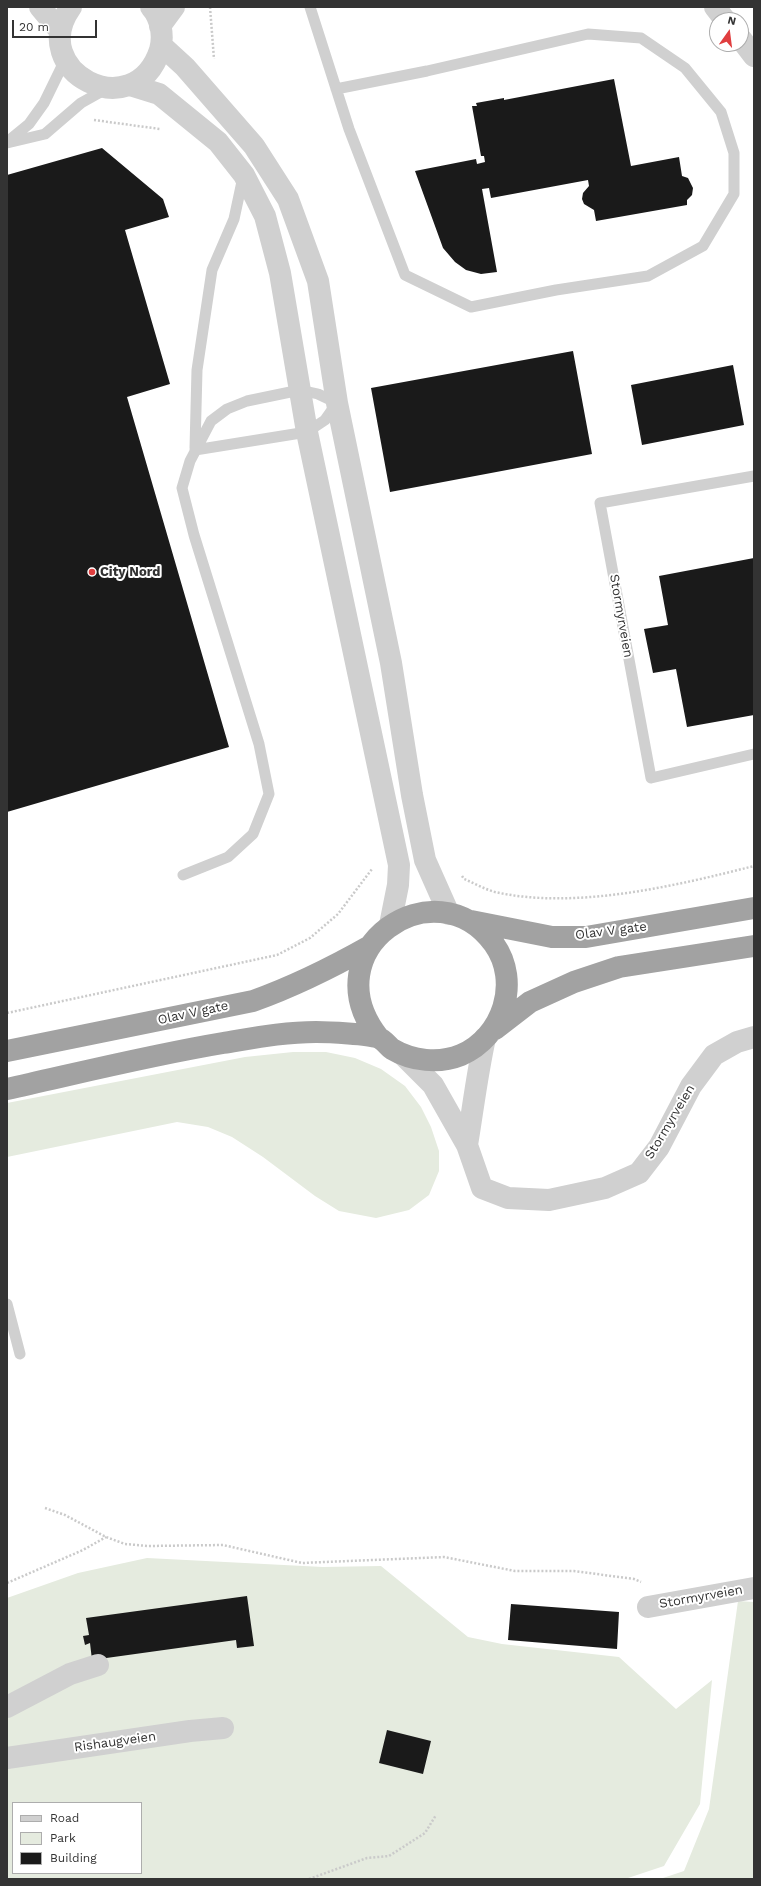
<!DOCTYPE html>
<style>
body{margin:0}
#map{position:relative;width:761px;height:1886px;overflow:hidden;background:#fff;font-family:"Work Sans",sans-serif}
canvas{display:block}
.frame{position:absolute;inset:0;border:8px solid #333;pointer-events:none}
.legend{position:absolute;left:12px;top:1802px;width:130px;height:72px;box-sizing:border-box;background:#fff;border:1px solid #adadad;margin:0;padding:5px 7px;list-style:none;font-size:12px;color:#333}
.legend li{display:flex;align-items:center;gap:8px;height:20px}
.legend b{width:20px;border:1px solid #adadad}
.north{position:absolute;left:709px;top:12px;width:40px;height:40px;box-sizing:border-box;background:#fff;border:1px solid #adadad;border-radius:50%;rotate:14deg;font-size:11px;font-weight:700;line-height:16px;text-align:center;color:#333}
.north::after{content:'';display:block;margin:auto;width:14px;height:18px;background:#e03e3f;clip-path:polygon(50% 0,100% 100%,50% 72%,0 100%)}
.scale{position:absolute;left:12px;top:20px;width:85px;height:18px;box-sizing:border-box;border:2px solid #333;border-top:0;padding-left:5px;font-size:12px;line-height:14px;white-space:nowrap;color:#333;-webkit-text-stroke:3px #fff;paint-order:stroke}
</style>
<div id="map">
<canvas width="761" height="1886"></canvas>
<div class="frame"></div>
<ul class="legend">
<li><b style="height:5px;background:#d0d0d0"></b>Road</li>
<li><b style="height:11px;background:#e5ebdf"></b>Park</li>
<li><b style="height:11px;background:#1a1a1a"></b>Building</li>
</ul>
<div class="north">N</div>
<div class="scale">20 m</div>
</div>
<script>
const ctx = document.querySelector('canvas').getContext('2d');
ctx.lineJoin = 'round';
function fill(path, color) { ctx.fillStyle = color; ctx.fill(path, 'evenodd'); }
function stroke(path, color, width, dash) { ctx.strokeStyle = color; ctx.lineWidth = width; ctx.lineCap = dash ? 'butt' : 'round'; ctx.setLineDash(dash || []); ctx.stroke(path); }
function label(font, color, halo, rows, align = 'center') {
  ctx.font = font + ' "Work Sans",sans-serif'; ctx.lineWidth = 4; ctx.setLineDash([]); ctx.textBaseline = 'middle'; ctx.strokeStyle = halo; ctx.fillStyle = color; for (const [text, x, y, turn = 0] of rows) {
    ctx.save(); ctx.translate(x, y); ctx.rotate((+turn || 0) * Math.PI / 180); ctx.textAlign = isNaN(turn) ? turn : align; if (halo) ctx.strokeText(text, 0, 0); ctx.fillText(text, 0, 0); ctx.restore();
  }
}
fill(new Path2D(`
 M293,1052H326L355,1058L381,1069L405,1086L421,1107L431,1127L439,1151V1171L429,1195L409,1210L376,1218L339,1211L315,1196L263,1157L232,1137L208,1127L177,1122L7,1157V1103L245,1057Z
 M147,1558L323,1567L381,1566L468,1637L502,1644L619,1657L676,1709L712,1680L700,1804L664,1866L625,1879H7V1598L78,1573ZM13,1803H141V1873H13Z
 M738,1601L754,1602V1879H660L684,1871L709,1809Z`), '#e5ebdf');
fill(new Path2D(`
 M614,79L631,166L679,157L682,176L688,178L693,188L692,195L687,200V205L596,221L594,210L584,204L582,199L583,193L589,186L588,180L491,198L489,188L482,189L497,272L481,274L466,270L455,262L443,248L415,171L476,159L477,164L485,162L484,156H481L472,106H477L476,103L504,98V100Z
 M102,148L163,199L169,217L125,230L170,384L127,397L229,747L7,812V175Z
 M573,351L592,454L390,492L371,388Z
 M733,365L744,425L642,445L631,385Z
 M754,558V715L687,727L676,669L653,673L644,629L668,625L659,576Z
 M247,1596L254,1646L237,1648L236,1640L92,1660L90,1643L85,1645L83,1636L89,1635L86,1618Z
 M511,1604L619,1612L617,1649L508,1640Z
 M387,1730L431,1741L423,1774L379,1763Z`), '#1a1a1a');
stroke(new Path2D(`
 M210,7L214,59
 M94,120L160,129
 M462,876L464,879C474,883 484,889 495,892C575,910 675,886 754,866
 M7,1013L277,955L310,938L338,914L372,869
 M45,1508L65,1515L106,1537L125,1544L148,1546L223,1545L302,1563L444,1557L515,1571H574L634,1579L641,1582
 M7,1583L83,1550L106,1537
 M309,1879L367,1858L389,1856L425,1833L436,1815`), '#cacaca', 2.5, [2, 2]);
stroke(new Path2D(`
 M310,7L349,129L405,275L471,307L556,290L648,276L703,246L734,194V153L721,112L685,68L641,38L588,34L427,71L336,89
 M7,142L29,124L44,103L65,60
 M7,143L45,134L81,103L106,89
 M195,448L197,370L212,270L234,219L243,177
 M754,476L600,503L651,778L754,754
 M183,875L228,857L253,834L269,794L259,744L194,535L182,488L190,461L211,421L227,409L247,401L300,390L318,394L337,403L325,420L307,432L195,450
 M7,1304L20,1354`), '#d0d0d0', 11);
stroke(new Path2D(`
 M40,7L60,31
 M71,7C25,71 134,128 160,50C164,36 161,18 151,7
 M715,7L725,20
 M160,26L174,7
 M741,39L754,56
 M161,45L185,67L254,146L288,199L318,281L337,403L391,663L412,795L425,860L449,914
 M130,85L159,94L218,142L244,175L265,216L280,273L307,432L399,865L398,885L390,925
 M403,1055L433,1085L467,1145C473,1109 477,1074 485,1038
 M467,1145L482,1188L508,1198L549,1200L605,1188L639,1173L659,1147L691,1086L714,1055L737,1042L754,1037
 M648,1607L754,1588
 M7,1707L70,1674L98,1665
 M7,1758L190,1731L223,1728`), '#d0d0d0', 22);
stroke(new Path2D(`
 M471,921L552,937H586L754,908
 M495,1029L530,1002L574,982L619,967L754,946
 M7,1051L253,1001C295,986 331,968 370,946
 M7,1089C79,1073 151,1055 223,1043C254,1038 284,1032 316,1032C327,1032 370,1034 379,1038C384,1040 388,1046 392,1049C412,1061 439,1064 461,1055C503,1037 521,982 494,944C435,863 309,950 379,1038`), '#a2a2a2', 22);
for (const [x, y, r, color] of [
 [92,572,4,"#e03e3f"]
]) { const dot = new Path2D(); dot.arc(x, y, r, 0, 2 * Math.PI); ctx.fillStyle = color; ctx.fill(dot); stroke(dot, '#fff', 1.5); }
label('bold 13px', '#333', '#fff', [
 ["City Nord",100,572]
], 'left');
label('13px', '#333', '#fff', [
 ["Stormyrveien",621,616,80],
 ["Olav V gate",611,931,-7],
 ["Olav V gate",193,1013,-12],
 ["Stormyrveien",670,1122,-59],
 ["Stormyrveien",701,1597,-10],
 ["Rishaugveien",115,1742,-8]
]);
</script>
